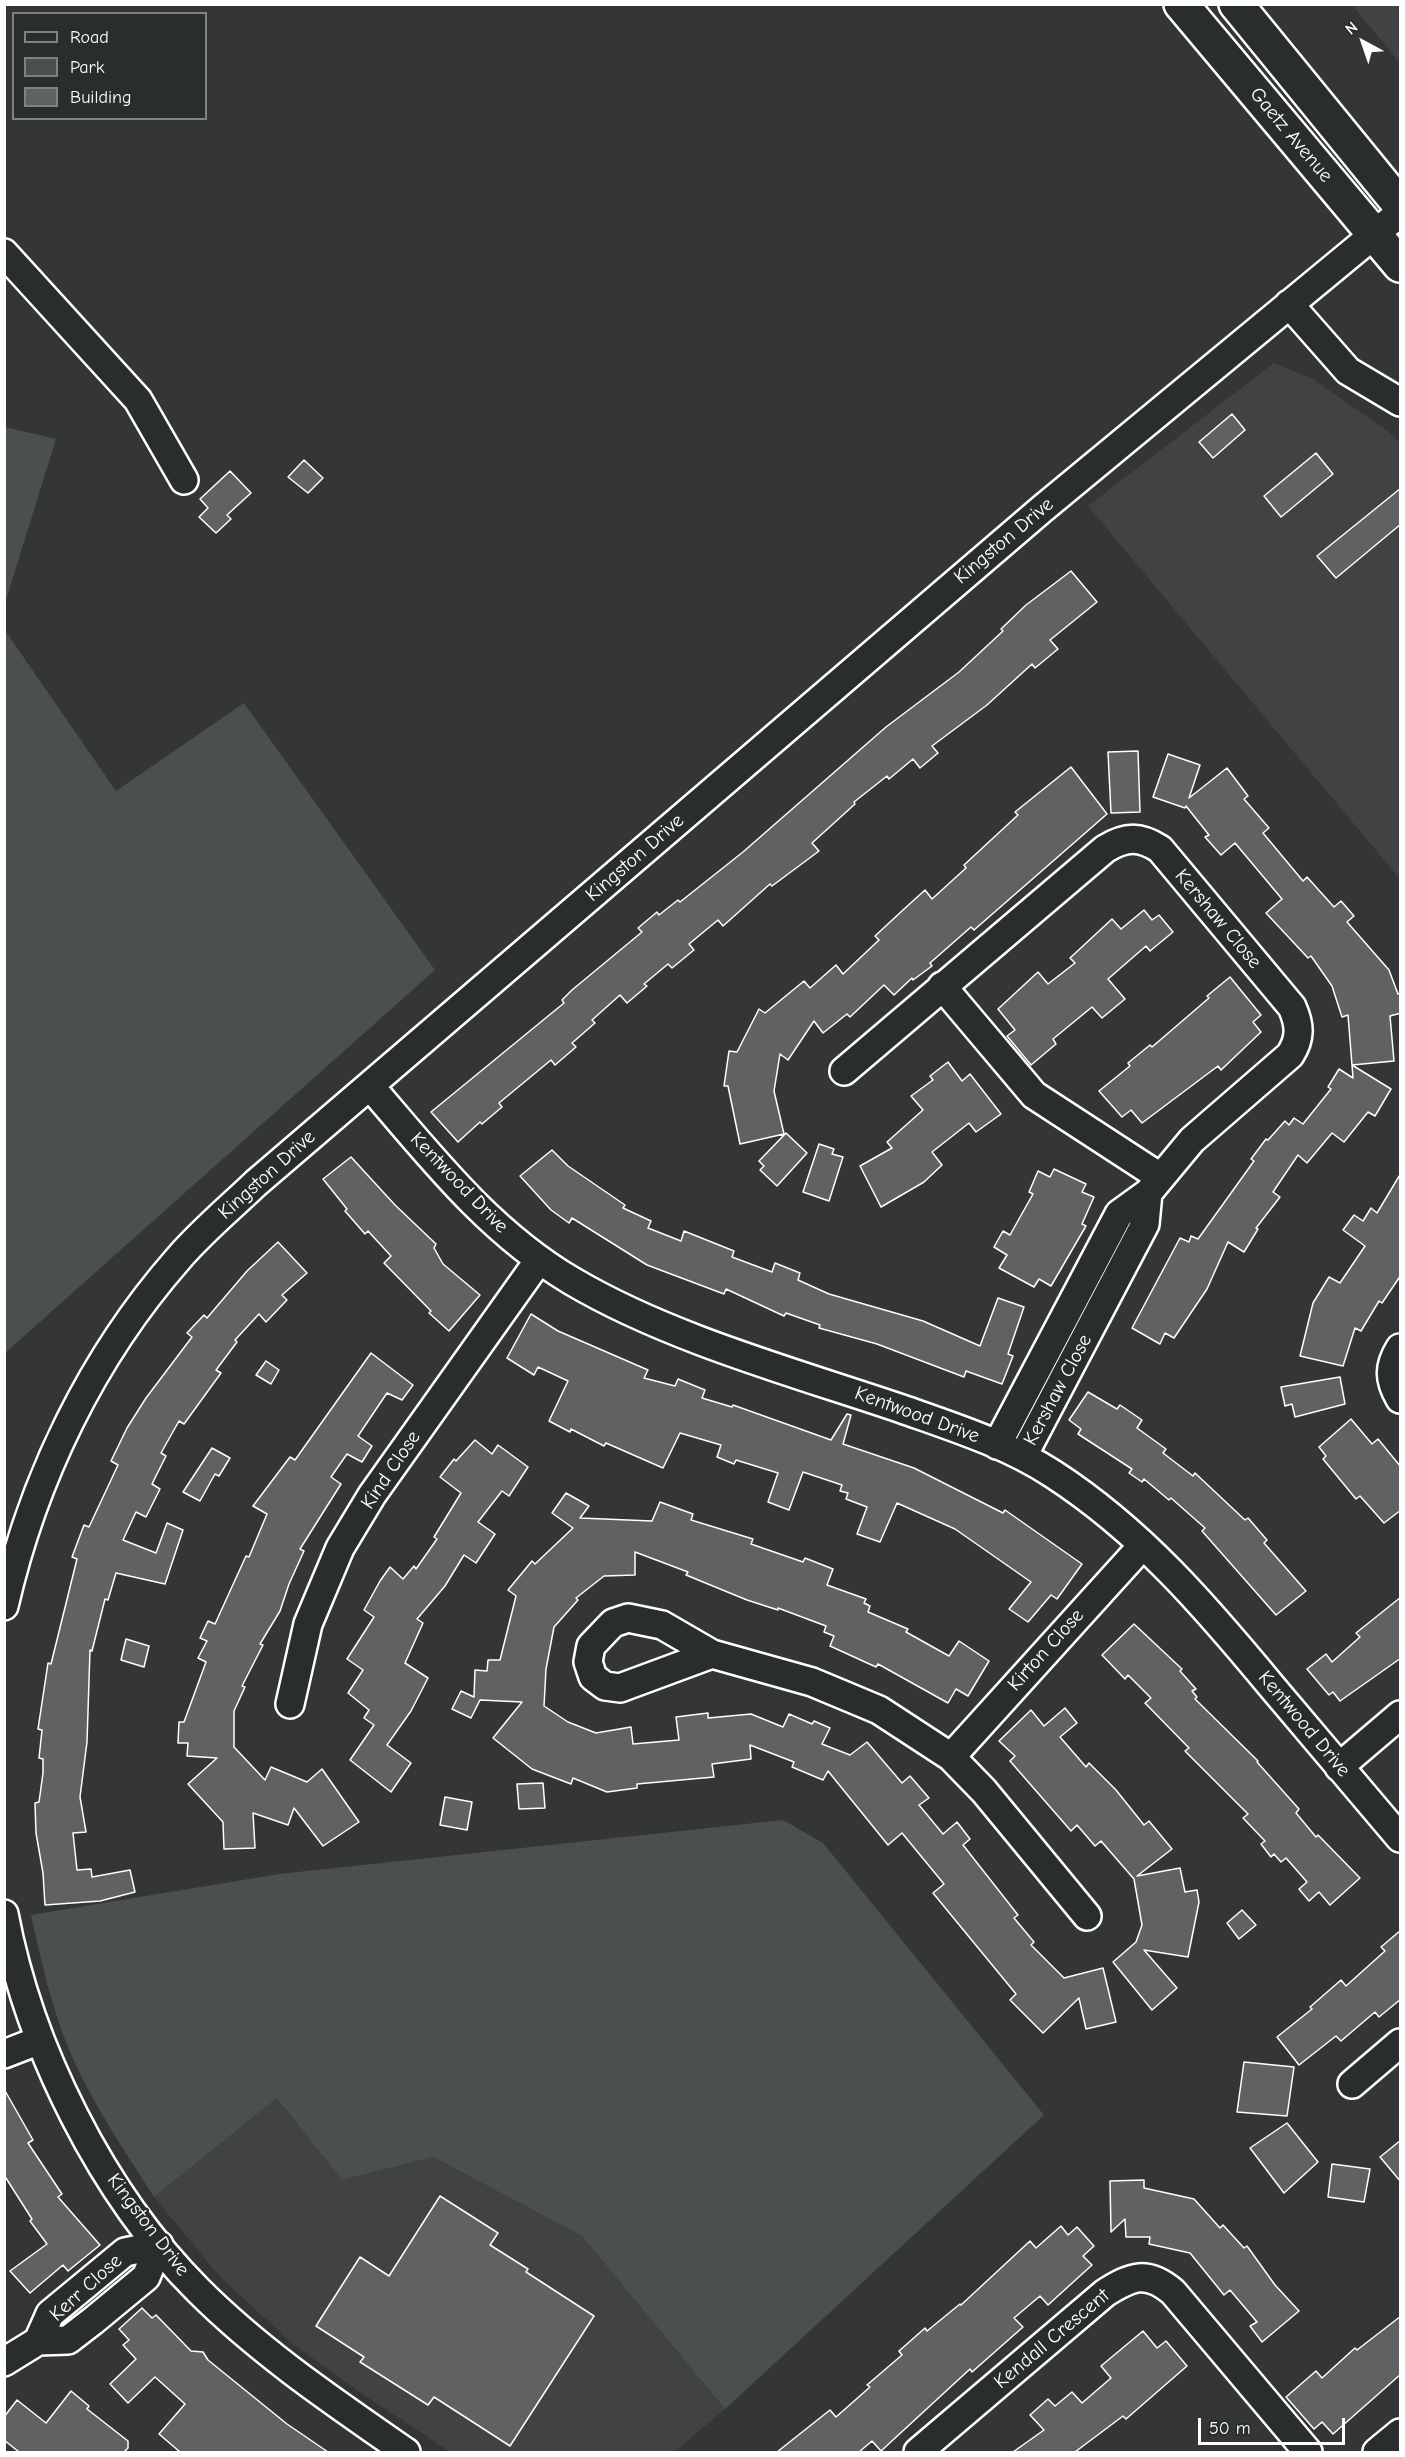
<!DOCTYPE html>
<style>
body{margin:0}
#map{position:relative;width:1405px;height:2457px;overflow:hidden;background:#333536;font-family:"Comic Neue",sans-serif}
canvas{display:block}
.frame{position:absolute;inset:0;border:6px solid #fff;pointer-events:none}
.legend{position:absolute;left:12px;top:12px;width:195px;height:108px;box-sizing:border-box;background:#2a2d2e;border:2px solid #7f8182;margin:0;padding:8px 10px;list-style:none;font-size:18px;color:#fff}
.legend li{display:flex;align-items:center;gap:12px;height:30px}
.legend b{width:30px;border:2px solid #7f8182}
.north{position:absolute;left:1333px;top:12px;width:60px;height:60px;-webkit-text-stroke:4px #2a2d2e;paint-order:stroke;rotate:320deg;font-size:16px;font-weight:700;line-height:24px;text-align:center;color:#fff}
.north::after{content:'';display:block;margin:auto;width:21px;height:27px;background:#fff;clip-path:polygon(50% 0,100% 100%,50% 72%,0 100%)}
.scale{position:absolute;left:1198px;top:2418px;width:147px;height:27px;box-sizing:border-box;border:3px solid #fff;border-top:0;padding-left:8px;font-size:18px;line-height:21px;white-space:nowrap;color:#fff;-webkit-text-stroke:4px #2a2d2e;paint-order:stroke}
</style>
<div id="map">
<canvas width="1405" height="2457"></canvas>
<div class="frame"></div>
<ul class="legend">
<li><b style="height:8px;background:#2a2d2e"></b>Road</li>
<li><b style="height:16px;background:#4c4f50"></b>Park</li>
<li><b style="height:16px;background:#5f6162"></b>Building</li>
</ul>
<div class="north">N</div>
<div class="scale">50 m</div>
</div>
<script>
const ctx = document.querySelector('canvas').getContext('2d');
ctx.lineJoin = 'round';
function fill(path, color) { ctx.fillStyle = color; ctx.fill(path, 'evenodd'); }
function stroke(path, color, width, dash) { ctx.strokeStyle = color; ctx.lineWidth = width; ctx.lineCap = dash ? 'butt' : 'round'; ctx.setLineDash(dash || []); ctx.stroke(path); }
function label(font, color, halo, rows, align = 'center') {
  ctx.font = font + ' "Comic Neue",sans-serif'; ctx.lineWidth = 5; ctx.setLineDash([]); ctx.textBaseline = 'middle'; ctx.strokeStyle = halo; ctx.fillStyle = color; for (const [text, x, y, turn = 0] of rows) {
    ctx.save(); ctx.translate(x, y); ctx.rotate((+turn || 0) * Math.PI / 180); ctx.textAlign = isNaN(turn) ? turn : align; if (halo) ctx.strokeText(text, 0, 0); ctx.fillText(text, 0, 0); ctx.restore();
  }
}
fill(new Path2D(`
 M1352,5H1400V63Z
 M1274,363L1313,379L1389,432L1400,443V879L1088,506Z
 M277,2098L342,2180L433,2157L582,2236L725,2409L674,2452H450L358,2391L294,2345L221,2278L154,2197Z`), '#404243');
fill(new Path2D(`
 M5,427L56,439L5,603L4,427Z
 M4,629L116,791L244,703L435,970L5,1353Z
 M783,1820L823,1843L1044,2115L725,2409L582,2236L433,2157L342,2180L277,2098L154,2197C126,2153 96,2109 74,2061C53,2015 42,1964 31,1915L279,1874Z`), '#4c4f50');
const building = new Path2D(`
 M1232,414L1245,430L1213,458L1199,442Z
 M1316,453L1333,474L1281,517L1264,496Z
 M304,460L323,478L308,493L288,477Z
 M230,471L251,493L227,515L231,519L216,533L199,517L208,508L200,499Z
 M1401,488V524L1336,578L1317,556Z
 M1071,571L1097,602L1050,640L1058,649L1035,668L1032,664L987,705L932,746L938,753L920,768L913,759L889,779L887,776L854,802L855,804L812,843L819,851L772,886L770,884L723,926L718,920L689,944L694,950L672,968L668,964L644,984L647,986L627,1003L620,995L592,1020L595,1023L572,1043L576,1047L555,1065L551,1060L499,1103L502,1107L482,1124L480,1122L458,1142L431,1112L564,1003L562,1000L572,990L642,932L638,928L657,912L659,915L678,900L680,902L743,852L886,727L959,672L1003,631L1001,629L1026,605Z
 M1138,751L1140,812L1111,813L1108,752Z
 M1168,754L1200,765L1189,798L1227,768L1248,796L1244,799L1269,828L1263,833L1303,881L1307,877L1334,907L1341,901L1354,916L1347,922L1389,970L1398,994L1401,993V1013L1390,1016L1394,1061L1352,1065L1348,1015L1342,1017L1332,986L1311,956L1308,958L1266,913L1282,899L1235,843L1221,855L1205,837L1209,835L1186,806L1185,808L1153,797Z
 M1071,767L1107,814L974,930L971,927L930,963L932,966L913,980L912,978L894,995L884,985L850,1017L847,1014L823,1033L814,1021L788,1060L780,1054L774,1091L784,1134L740,1144L728,1086H724L729,1051L737,1052L759,1009L765,1013L804,981L810,988L836,965L843,974L879,940L875,936L903,910L925,890L932,899L966,868L964,865L1018,815L1015,812Z
 M1144,910L1152,920L1159,915L1173,932L1150,951L1146,946L1108,979L1125,999L1102,1018L1092,1007L1053,1039L1056,1044L1031,1065L1007,1036L1015,1030L998,1009L1038,972L1048,984L1075,963L1070,958L1112,919L1121,929Z
 M1230,977L1261,1015L1253,1022L1261,1032L1221,1070L1218,1066L1142,1123L1131,1110L1122,1117L1099,1091L1130,1066L1128,1063L1150,1045L1152,1047L1209,998L1207,996Z
 M948,1062L962,1081L970,1074L1001,1114L976,1132L969,1123L932,1152L942,1165L924,1182L881,1207L860,1166L892,1148L887,1142L923,1110L911,1096L933,1080L930,1076Z
 M1352,1065L1391,1089L1375,1116L1368,1112L1344,1142L1332,1133L1307,1163L1298,1155L1273,1192L1280,1197L1256,1228L1258,1229L1244,1252L1228,1242L1207,1289L1174,1338L1165,1333L1160,1344L1132,1328L1180,1238L1189,1242L1191,1236L1198,1239L1254,1161L1251,1159L1266,1139L1268,1140L1285,1121L1289,1125L1294,1118L1303,1124L1331,1089L1328,1087L1339,1069L1353,1078Z
 M786,1133L807,1153L777,1186L760,1170L764,1166L759,1161Z
 M819,1144L834,1149L832,1154L843,1157L829,1201L803,1192Z
 M552,1150L568,1166L625,1205L623,1208L651,1221L648,1228L681,1241L684,1231L734,1251L732,1257L772,1272L775,1263L800,1273L798,1280L829,1294L923,1321L980,1346L998,1298L1024,1307L1008,1354L1013,1356L1002,1384L966,1371L964,1377L877,1344L819,1328L820,1325L786,1313L784,1316L726,1289L724,1294L647,1265L572,1218L569,1223L551,1210L520,1176Z
 M351,1157L395,1205L436,1244L434,1248L443,1264L480,1295L449,1331L429,1313L431,1311L384,1263L391,1256L368,1231L365,1234L345,1211L347,1209L323,1179Z
 M1054,1169L1086,1184L1082,1192L1094,1197L1082,1224L1086,1226L1051,1286L1039,1279L1034,1287L999,1268L1007,1255L994,1247L1003,1231L1010,1235L1033,1194L1029,1192L1038,1171L1050,1177Z
 M1401,1173V1275L1382,1303L1379,1301L1361,1331L1355,1328L1343,1366L1300,1356L1313,1303L1329,1277L1340,1283L1365,1246L1343,1230L1354,1215L1363,1221L1371,1208L1377,1213Z
 M278,1242L307,1273L282,1295L287,1300L266,1322L259,1314L235,1340L237,1342L216,1370L221,1373L184,1424L179,1421L161,1453L166,1456L152,1484L160,1489L146,1517L136,1512L123,1540L156,1553L167,1523L183,1530L165,1584L116,1573L108,1600L105,1599L92,1651L90,1650L87,1742L80,1797L86,1832L73,1833L77,1870L91,1869L92,1877L130,1870L135,1892L100,1901L45,1905L43,1873L36,1833L35,1803L39,1802L43,1773V1759L39,1758L42,1730L38,1729L48,1663L51,1664L77,1559L72,1557L84,1525L89,1527L118,1465L111,1461L127,1428L146,1398L192,1337L187,1333L204,1315L207,1318L247,1271Z
 M531,1314L558,1331L648,1370L644,1378L675,1386L678,1379L705,1390L702,1398L732,1407L733,1405L831,1440L847,1414L851,1415L843,1444L914,1468L1003,1513L1005,1510L1082,1564L1057,1599L1051,1595L1028,1622L1009,1609L1031,1582L955,1529L897,1503L880,1542L857,1534L867,1507L846,1499L848,1493L840,1491L842,1485L803,1472L789,1510L768,1502L778,1473L736,1460L734,1464L717,1457L721,1445L680,1433L663,1468L606,1443L604,1446L571,1429L570,1432L549,1421L568,1381L538,1367L534,1375L507,1358Z
 M371,1353L413,1385L402,1400L387,1393L358,1436L372,1446L362,1462L347,1454L331,1477L341,1484L300,1549L304,1551L289,1584L280,1611L260,1644L263,1645L242,1686L245,1687L234,1711V1747L265,1780L271,1767L307,1782L322,1769L359,1822L323,1846L294,1808L288,1825L253,1813L255,1848L224,1849L223,1822L188,1784L217,1758L187,1756L188,1743H178L179,1722H184L206,1662L198,1658L207,1641L200,1638L208,1621L215,1624L246,1556L249,1557L267,1514L253,1506L290,1457L295,1460Z
 M266,1361L279,1370L271,1384L256,1375Z
 M1340,1377L1345,1404L1295,1417L1292,1404L1285,1406L1281,1387Z
 M1088,1392L1117,1409L1120,1405L1142,1420L1137,1428L1166,1449L1163,1453L1193,1476L1195,1473L1245,1520L1248,1518L1267,1540L1264,1543L1306,1591L1276,1615L1202,1531L1205,1528L1171,1498L1169,1500L1144,1479L1142,1482L1129,1473L1132,1469L1078,1434L1081,1429L1069,1420Z
 M1351,1419L1372,1444L1378,1439L1401,1467V1510L1384,1523L1360,1496L1356,1499L1323,1459L1326,1456L1319,1447Z
 M475,1440L492,1454L498,1445L528,1467L509,1496L502,1491L478,1522L495,1534L476,1563L464,1555L445,1586L417,1619L423,1623L405,1663L428,1678L411,1711L387,1745L411,1763L391,1792L350,1760L374,1725L364,1718L369,1710L348,1693L363,1670L347,1659L374,1617L364,1610L380,1581L390,1567L403,1579L414,1566L416,1569L437,1539L434,1537L461,1493L440,1477L454,1459L456,1461Z
 M212,1448L230,1458L219,1476L215,1474L200,1501L183,1492Z
 M566,1493L589,1506L580,1518L652,1521L660,1502L693,1514L691,1520L753,1539L751,1544L803,1562L805,1558L833,1569L827,1585L866,1599L864,1603L870,1606L868,1612L908,1629L906,1632L949,1656L959,1641L989,1661L968,1696L956,1689L948,1703L878,1664L876,1667L830,1646L834,1636L824,1632L826,1626L778,1608V1610L747,1600L686,1575L688,1572L635,1552V1575L604,1576L576,1598L578,1600L554,1627L546,1669L544,1706L568,1722L596,1733L631,1727L633,1744L679,1740L676,1717L708,1713V1718L751,1714L783,1727L789,1714L812,1724L814,1721L830,1728L822,1744L850,1755L867,1742L902,1783L910,1776L929,1798L919,1805L943,1834L957,1822L970,1839L963,1845L1018,1915L1014,1918L1034,1942L1031,1945L1064,1978L1103,1968L1116,2022L1086,2029L1079,1998L1043,2033L1010,2000L1016,1994L933,1893L944,1884L902,1833L888,1845L828,1771L823,1780L792,1767L794,1762L750,1745L751,1759L712,1764L714,1777L637,1784V1788L607,1792L573,1778L571,1784L532,1769L493,1738L522,1702L480,1700L471,1718L452,1709L461,1691L474,1697L475,1670L487,1671L488,1660H500L516,1596L508,1590L532,1561L535,1564L573,1528L552,1513Z
 M1401,1597V1658L1340,1701L1333,1692L1329,1695L1307,1669L1326,1654L1332,1662L1360,1637L1356,1633Z
 M1134,1624L1182,1669L1180,1671L1196,1689L1192,1691L1197,1697L1195,1699L1258,1761L1257,1762L1299,1809L1296,1813L1316,1837L1318,1835L1360,1878L1330,1905L1319,1892L1309,1901L1299,1889L1307,1882L1286,1858L1281,1862L1274,1854L1271,1857L1261,1844L1265,1841L1243,1818L1248,1814L1185,1751L1189,1748L1145,1703L1151,1698L1128,1675L1125,1679L1102,1655Z
 M126,1639L149,1646L144,1667L121,1660Z
 M1065,1708L1077,1723L1060,1737L1086,1767L1089,1763L1116,1790L1144,1825L1149,1821L1172,1849L1137,1876L1180,1868L1185,1892L1197,1890L1199,1902L1188,1957L1144,1950L1177,1988L1152,2010L1113,1962L1136,1942L1142,1925L1134,1879L1101,1841L1095,1846L1077,1825L1071,1831L1010,1761L1015,1756L999,1741L1031,1710L1044,1726Z
 M543,1783L545,1808L519,1809L517,1784Z
 M445,1797L472,1802L467,1830L440,1825Z
 M1242,1910L1256,1925L1239,1939L1227,1923Z
 M1401,1930V1999L1379,2017L1375,2012L1341,2041L1336,2036L1299,2065L1277,2037L1312,2009L1310,2007L1341,1980L1346,1986L1385,1951L1381,1947Z
 M1244,2062L1294,2067L1287,2116L1237,2112Z
 M4,2089L33,2140L28,2143L62,2194L58,2197L100,2245L68,2271L63,2265L30,2293L10,2271L47,2244L30,2221L32,2219L4,2175Z
 M1287,2123L1318,2162L1284,2193L1250,2148Z
 M1401,2140V2182L1380,2157Z
 M1332,2164L1370,2169L1364,2202L1328,2197Z
 M1144,2180V2188L1194,2199L1220,2228L1223,2225L1244,2248L1247,2246L1275,2285L1299,2311L1262,2342L1250,2326L1257,2322L1230,2290L1224,2295L1190,2253L1149,2244L1150,2237H1126L1125,2219L1111,2232L1110,2181Z
 M440,2196L498,2233L490,2245L528,2269L526,2272L594,2316L510,2446L434,2397L428,2405L360,2362L364,2357L316,2326L360,2257L389,2276Z
 M1061,2226L1068,2235L1077,2227L1094,2246L1083,2256L1092,2265L1048,2305L1040,2296L1014,2318L1023,2327L972,2372L970,2369L881,2451L872,2441L859,2452H777L830,2410L836,2417L870,2387L867,2385L902,2355L899,2351L925,2328L927,2331L960,2304L961,2305L1030,2241L1036,2248Z
 M142,2308L152,2318L156,2315L191,2351L203,2352L208,2360L287,2424L328,2452H180L159,2434L185,2404L155,2377L128,2403L110,2384L136,2359L123,2345L129,2340L119,2329Z
 M1401,2316V2374L1333,2434L1322,2422L1314,2429L1286,2397L1316,2371L1322,2378L1355,2348L1357,2350Z
 M1143,2331L1157,2348L1166,2341L1187,2366L1126,2419L1123,2416L1075,2452H1013L1044,2430L1030,2415L1048,2399L1055,2406L1072,2392L1082,2403L1111,2378L1101,2366Z
 M71,2391L89,2406L87,2409L128,2441V2448L124,2452H19L4,2440V2417L17,2400L46,2423Z`);
fill(building, '#5f6162');
stroke(building, '#fff', 1.5);
const minor = new Path2D(`
 M4,253L138,400L184,480
 M1289,304L1348,371L1400,402
 M942,986L1034,1095L1160,1177
 M844,1071L1105,849C1126,836 1140,836 1160,849L1292,1007C1300,1025 1301,1038 1290,1055L1192,1140L1148,1193L1119,1214L997,1445
 M370,1086C431,1157 489,1232 572,1281C668,1338 796,1373 902,1409C953,1427 1007,1444 1053,1474C1141,1531 1206,1607 1273,1688C1315,1738 1358,1788 1400,1838
 M1400,1348C1388,1367 1389,1380 1400,1399
 M1023,1456L1145,1224L1148,1193
 M4,1606C33,1479 92,1357 178,1259C201,1232 230,1208 256,1183L1042,509L1400,213
 M712,1654L620,1688L605,1686L593,1677L588,1662L591,1646L613,1623L628,1618L662,1625L712,1654L812,1682L879,1710L951,1757L984,1791L1087,1916
 M290,1704L308,1624L340,1548L372,1495L539,1260
 M951,1757L1143,1545
 M1339,1767L1400,1715
 M4,1914C29,2047 102,2194 198,2290C261,2353 334,2402 406,2452
 M4,2054L40,2040
 M1352,2084L1400,2043
 M38,2341L50,2314L125,2252L159,2245
 M4,2362L38,2341L68,2340L94,2320L146,2277L159,2245
 M918,2452L1105,2293C1132,2276 1147,2270 1173,2292L1308,2452
 M1377,2452L1400,2433`);
const major = new Path2D(`
 M1181,4L1400,265
 M1236,4L1400,205`);
stroke(minor, '#fff', 32);
stroke(major, '#fff', 38);
stroke(minor, '#2a2d2e', 27);
stroke(major, '#2a2d2e', 33);
label('20px', '#fff', '#2a2d2e', [
 ["Gaetz Avenue",1291,135,50],
 ["Kingston Drive",1004,541,-40],
 ["Kingston Drive",635,858,-41],
 ["Kershaw Close",1218,919,50],
 ["Kingston Drive",267,1175,-42],
 ["Kentwood Drive",459,1183,46],
 ["Kershaw Close",1058,1390,-62],
 ["Kentwood Drive",917,1415,20],
 ["Kind Close",391,1470,-56],
 ["Kirton Close",1046,1650,-48],
 ["Kentwood Drive",1304,1724,50],
 ["Kingston Drive",148,2225,53],
 ["Kerr Close",86,2288,-42],
 ["Kendall Crescent",1052,2339,-40]
]);
</script>
